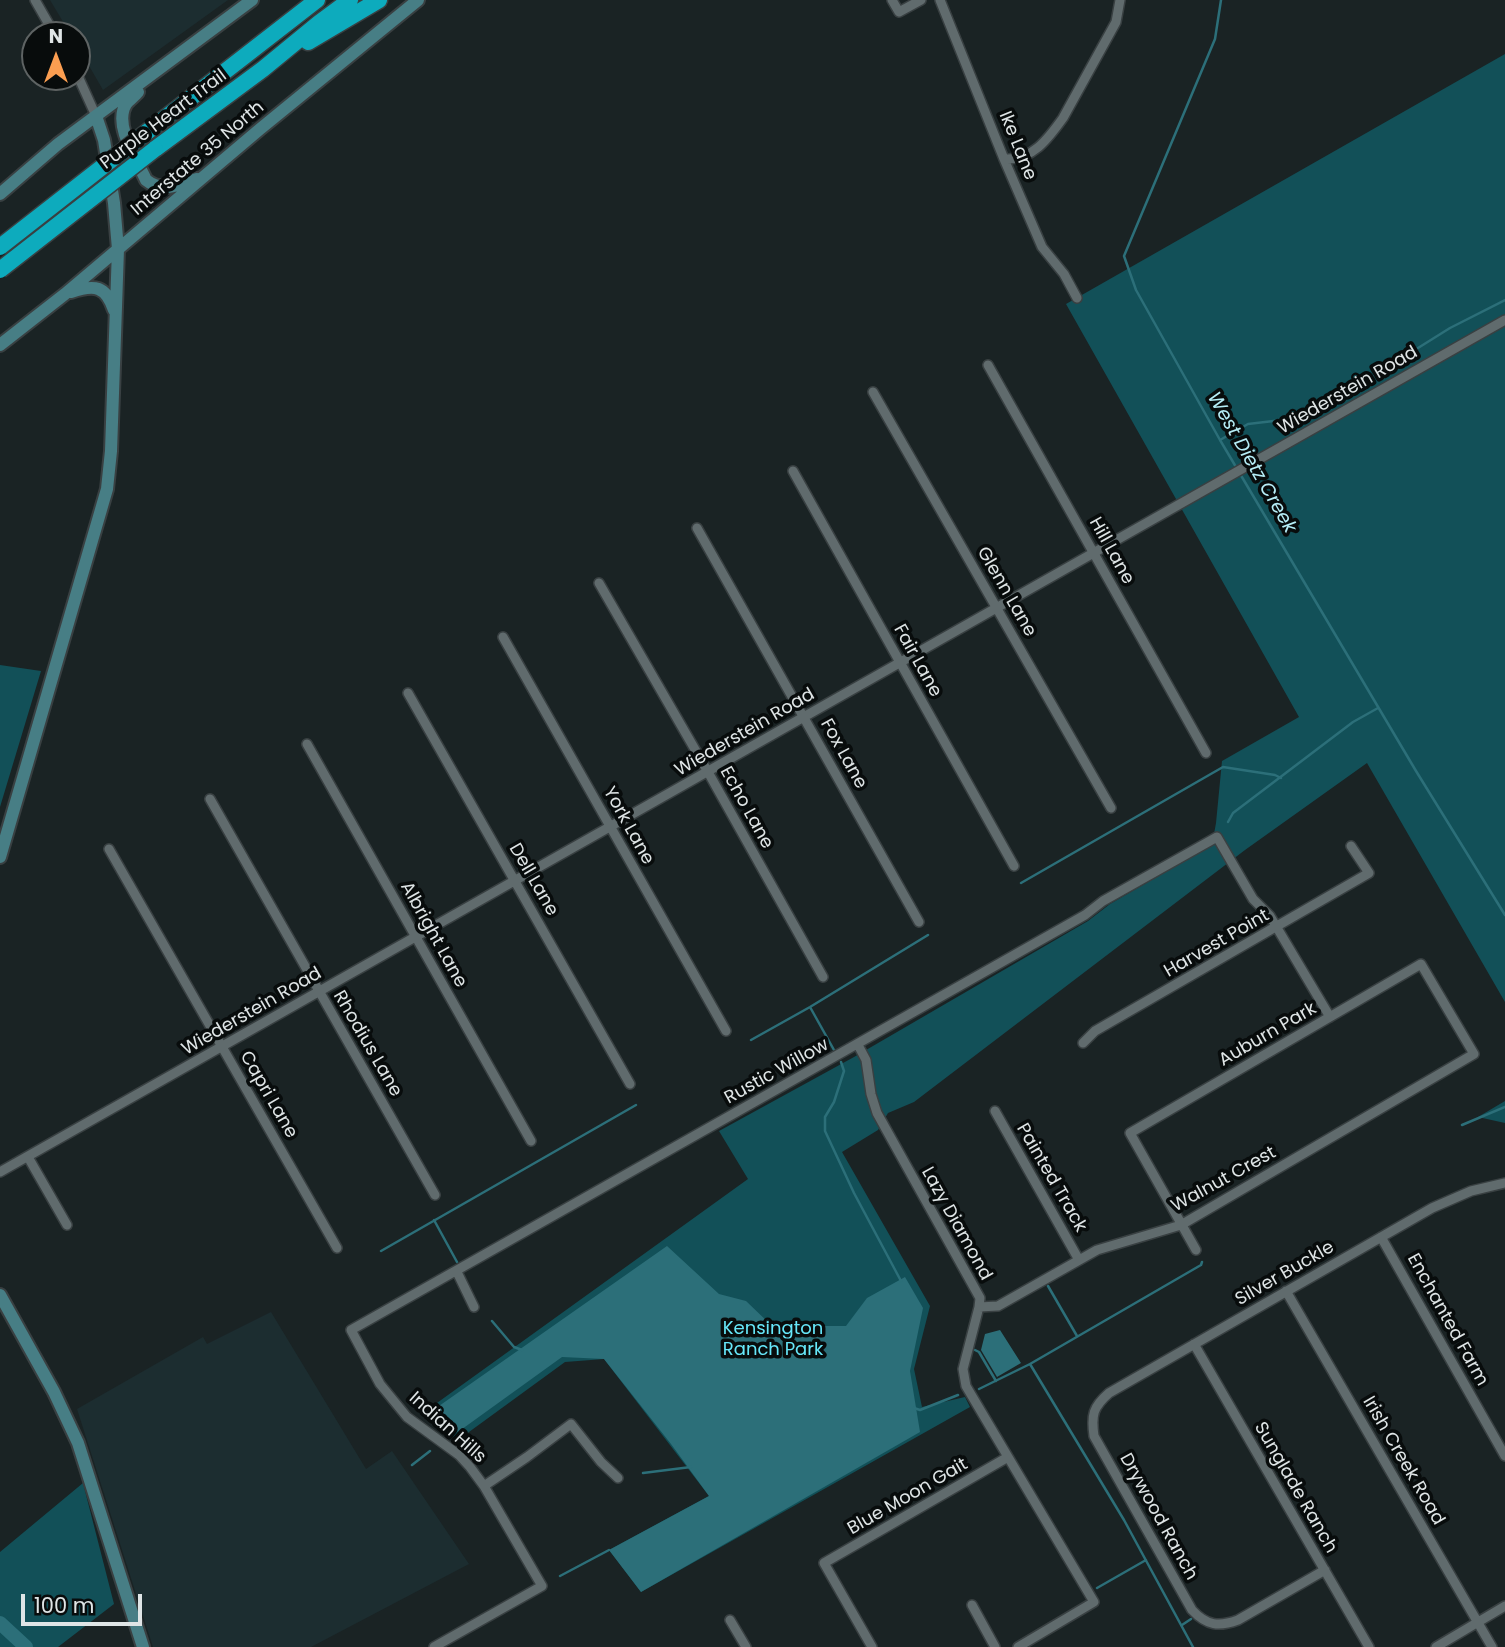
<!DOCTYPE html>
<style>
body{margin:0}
#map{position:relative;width:1505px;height:1647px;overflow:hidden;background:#1a2324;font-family:Poppins,sans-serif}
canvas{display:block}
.north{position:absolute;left:21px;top:21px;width:70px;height:70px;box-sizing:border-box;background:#080c0c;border:2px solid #5e6363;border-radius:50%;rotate:0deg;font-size:19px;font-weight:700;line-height:28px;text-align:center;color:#dfe5e6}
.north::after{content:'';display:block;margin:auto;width:24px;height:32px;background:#fb9e51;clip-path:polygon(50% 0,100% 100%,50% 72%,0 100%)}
.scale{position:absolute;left:21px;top:1594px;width:121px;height:32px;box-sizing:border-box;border:4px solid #dfe5e6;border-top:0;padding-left:9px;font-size:21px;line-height:24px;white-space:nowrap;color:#dfe5e6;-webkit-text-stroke:5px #080c0c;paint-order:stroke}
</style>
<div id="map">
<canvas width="1505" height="1647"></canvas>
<div class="north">N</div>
<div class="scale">100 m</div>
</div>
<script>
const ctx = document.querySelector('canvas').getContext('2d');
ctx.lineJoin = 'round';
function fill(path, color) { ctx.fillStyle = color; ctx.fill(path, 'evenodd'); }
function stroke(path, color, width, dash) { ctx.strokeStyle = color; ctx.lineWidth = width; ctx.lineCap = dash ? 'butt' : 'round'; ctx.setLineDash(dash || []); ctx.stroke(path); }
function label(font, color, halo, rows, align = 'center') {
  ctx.font = font + ' Poppins,sans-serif'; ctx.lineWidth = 7; ctx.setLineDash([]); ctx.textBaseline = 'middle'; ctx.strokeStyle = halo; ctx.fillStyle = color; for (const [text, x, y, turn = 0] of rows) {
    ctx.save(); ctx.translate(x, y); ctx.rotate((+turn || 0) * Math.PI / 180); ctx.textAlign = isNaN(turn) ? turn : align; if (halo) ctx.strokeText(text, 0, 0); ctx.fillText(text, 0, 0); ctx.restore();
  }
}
fill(new Path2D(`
 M50,0H228L103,90L77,45V35H71Z
 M271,1312L366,1469L392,1451L469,1564L311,1647H153L77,1409L203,1337L207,1344Z`), '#1c2d30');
fill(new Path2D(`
 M1505,54V1002L1367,763L1245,850L914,1102L888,1113L878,1130L842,1152L930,1306L914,1369L922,1407L965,1397L970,1407L641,1592L609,1550L709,1496L604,1359L565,1362L458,1440L423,1413L748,1179L719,1131L854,1057L1088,921L1110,904L1212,845L1216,823L1222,761L1299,717L1066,304Z
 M0,665L41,671L0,807Z
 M1505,1101V1123L1478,1117Z
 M83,1483L114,1604L58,1647H0V1552Z`), '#125058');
fill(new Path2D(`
 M667,1246L719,1294L746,1301L772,1326H846L867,1298L905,1277L923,1308L910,1371L920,1432L641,1592L609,1550L709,1496L671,1444L604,1359L562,1357L458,1432L429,1413Z
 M1000,1330L1021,1363L997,1377L981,1350L985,1334Z`), '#2c6f79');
stroke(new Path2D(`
 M1221,0L1215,39L1124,256L1136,290L1220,440L1416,771L1505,915
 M1220,440L1248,424L1282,420L1308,414L1362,383L1450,328L1505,300
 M1228,822L1233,813L1353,722L1378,708
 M1021,883L1223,767L1275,775L1281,778
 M810,1007L834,1050
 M751,1040L810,1007L928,935
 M841,1062L844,1071L834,1102L825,1117V1131L854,1193L901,1281
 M1462,1125L1505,1107
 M434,1220L457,1262
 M381,1251L636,1105
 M1048,1286L1077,1336
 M492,1321L514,1347L522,1350
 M975,1350L979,1352L996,1381
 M1030,1364L1201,1265L1202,1262
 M979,1389L1030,1364L1124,1520L1193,1647
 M914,1408L920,1410L958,1395
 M412,1465L430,1451
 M643,1473L691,1467
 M560,1576L609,1550
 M1097,1588L1146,1560
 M1182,1625L1191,1619`), '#2c6f79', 2.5);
stroke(new Path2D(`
 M0,1623L26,1647`), '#2c6f79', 14);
const street = new Path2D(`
 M35,0L55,35
 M892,0L899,12L921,0
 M940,0L1004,159L1042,247L1064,274L1077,298
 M77,74L96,116
 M1004,159C1032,161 1048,139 1063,118L1116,22L1120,0
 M988,365L1206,753
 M873,392L1111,808
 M793,471L1014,866
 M697,528L919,922
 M599,583L708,772L823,977
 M503,637L726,1031
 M408,693L630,1084
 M307,744L531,1141
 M210,799L435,1195
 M109,849L337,1248
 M1083,1043L1095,1031L1369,873L1351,846
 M858,1045L866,1060L871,1094L877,1113L980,1298L979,1307L963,1369L966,1386L1094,1602L1018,1647
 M995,1111L1079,1260
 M28,1157L67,1225
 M0,1172L1505,320
 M1381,1237L1505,1456
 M457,1272L474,1307
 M1286,1291L1492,1647
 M979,1307L998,1306L1097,1250L1181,1225L1474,1054L1421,964L1130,1133L1196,1250
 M1194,1344L1369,1647
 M484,1486L527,1457L571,1424L601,1462L618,1478
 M1325,1570L1238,1620C1219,1627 1207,1626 1192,1610L1094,1436C1091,1415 1093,1407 1109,1393L1432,1208L1471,1191L1505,1183
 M972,1605L995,1647
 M730,1620L746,1647
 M434,1647L542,1586L484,1486L470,1467L459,1455L407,1417L380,1384L351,1330L1085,915L1103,901L1217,837L1253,899L1270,916L1330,1017
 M872,1647L824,1563L1008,1457
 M1436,1647L1505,1606`);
const secondary = new Path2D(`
 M138,92C135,96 129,100 126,104C113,125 137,160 146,180C162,193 179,185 197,179
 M0,194L58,144L252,0
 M71,292C95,284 106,286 114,310
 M0,345L65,294L260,129L418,0
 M0,857L107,489L111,451L118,249L114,203L104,140L96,116
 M0,1295L54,1392L78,1443L143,1647`);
const highway = new Path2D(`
 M308,42L379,0
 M147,132L317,0
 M155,149L263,69L319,23L350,0`);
stroke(street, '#394042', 12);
stroke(secondary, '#394042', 16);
stroke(highway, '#394042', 19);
stroke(street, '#606b6d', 9);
stroke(secondary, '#477e85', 12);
stroke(highway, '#0dabbd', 16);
const highwayBridge = new Path2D(`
 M0,247L147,132
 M0,270L155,149`);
stroke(highwayBridge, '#394042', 19, []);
stroke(highwayBridge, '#0dabbd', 16);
label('18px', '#dfe5e6', '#080c0c', [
 ["Purple Heart Trail",164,120,-37],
 ["Ike Lane",1017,146,68],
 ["Interstate 35 North",198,159,-40],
 ["Wiederstein Road",1348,391,-30],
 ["Hill Lane",1111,551,61],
 ["Glenn Lane",1006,592,60],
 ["Fair Lane",917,661,61],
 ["Wiederstein Road",745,733,-30],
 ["Fox Lane",843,754,61],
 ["Echo Lane",746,808,61],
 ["York Lane",628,826,61],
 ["Dell Lane",533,880,60],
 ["Albright Lane",433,935,61],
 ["Harvest Point",1217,944,-30],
 ["Wiederstein Road",252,1012,-30],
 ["Auburn Park",1268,1035,-30],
 ["Rhodius Lane",367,1044,60],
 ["Rustic Willow",777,1072,-29],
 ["Capri Lane",268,1095,60],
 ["Painted Track",1051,1178,60],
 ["Walnut Crest",1224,1180,-29],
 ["Lazy Diamond",956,1224,61],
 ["Silver Buckle",1285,1274,-30],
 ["Enchanted Farm",1447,1320,61],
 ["Indian Hills",447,1428,42],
 ["Irish Creek Road",1403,1461,60],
 ["Sunglade Ranch",1295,1488,60],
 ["Blue Moon Gait",908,1497,-30],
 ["Drywood Ranch",1158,1517,61]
]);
label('18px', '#67e8fa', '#080c0c', [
 ["Kensington",773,1329],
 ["Ranch Park",773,1350]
]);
label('italic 19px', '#b6eef7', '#080c0c', [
 ["West Dietz Creek",1251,463,60]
]);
</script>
